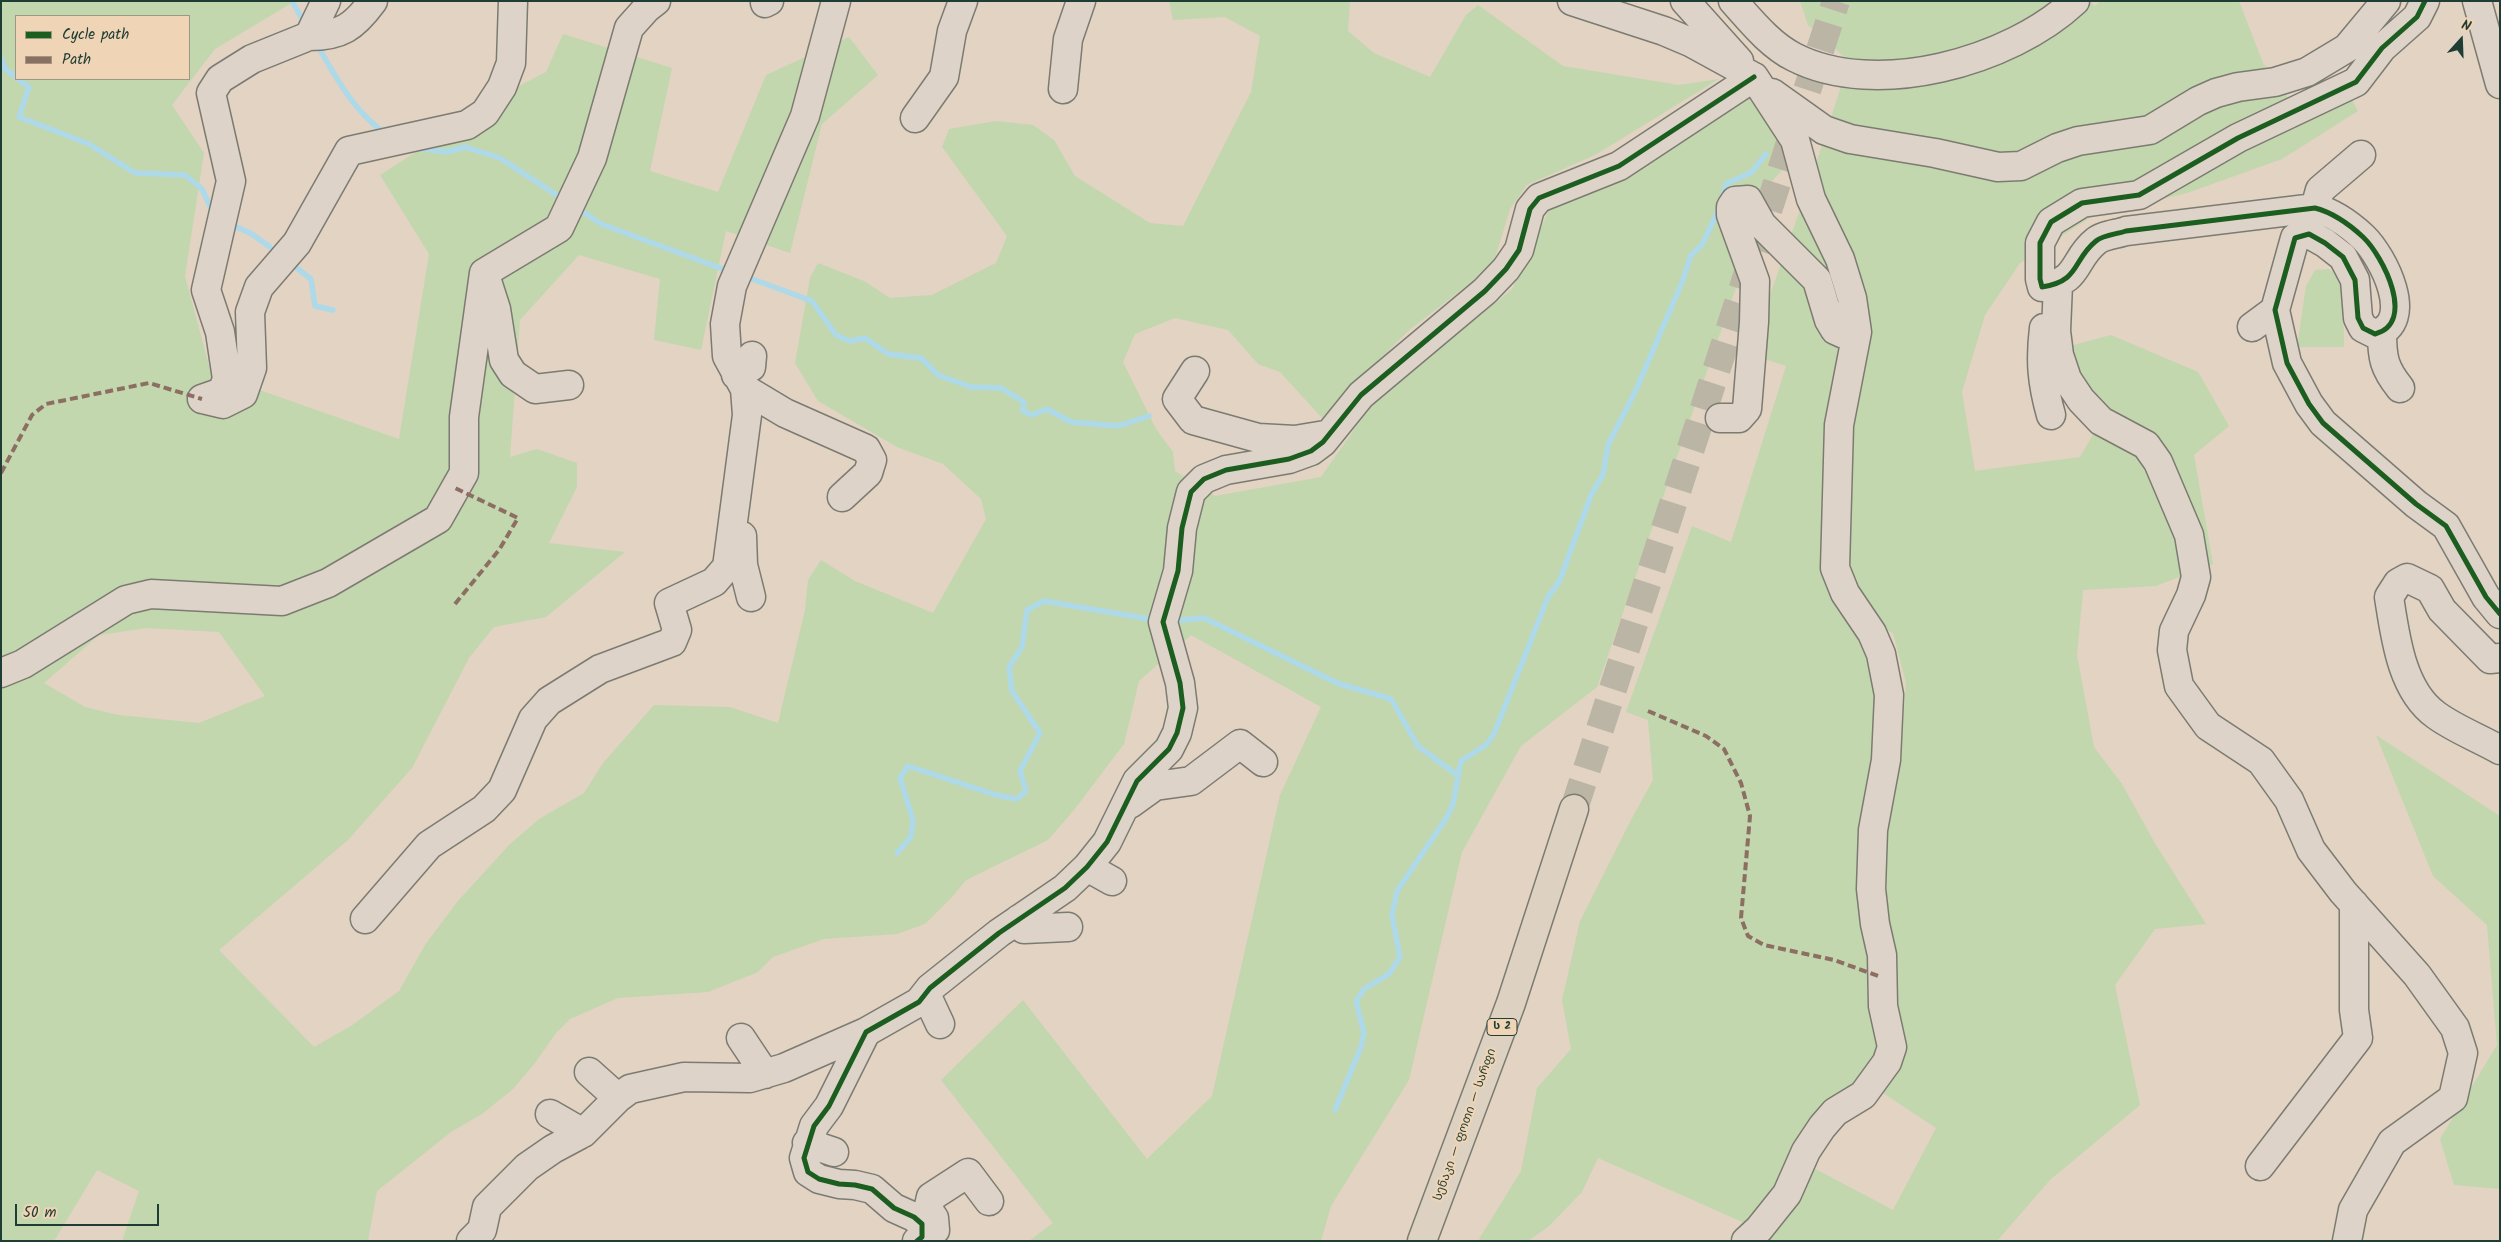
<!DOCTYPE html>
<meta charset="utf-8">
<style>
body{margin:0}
#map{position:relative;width:2501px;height:1242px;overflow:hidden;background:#e2d3c3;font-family:Kalam,sans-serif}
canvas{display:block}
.frame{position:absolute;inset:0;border:2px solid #1f3d34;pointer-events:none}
.legend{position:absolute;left:15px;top:15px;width:175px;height:65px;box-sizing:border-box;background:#efd4b6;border:1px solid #9c9882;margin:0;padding:6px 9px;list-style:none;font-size:15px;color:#1f3d34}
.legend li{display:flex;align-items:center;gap:10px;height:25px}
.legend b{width:25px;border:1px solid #9c9882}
.north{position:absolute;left:2436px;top:15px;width:50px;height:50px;-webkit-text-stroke:4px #efd4b6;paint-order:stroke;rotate:20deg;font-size:14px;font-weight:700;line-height:20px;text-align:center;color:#1f3d34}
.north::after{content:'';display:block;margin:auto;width:18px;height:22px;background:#1f3d34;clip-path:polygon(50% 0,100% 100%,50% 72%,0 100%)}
.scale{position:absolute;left:15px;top:1204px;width:144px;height:22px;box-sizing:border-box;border:2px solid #1f3d34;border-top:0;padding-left:6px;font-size:15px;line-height:18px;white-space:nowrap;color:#1f3d34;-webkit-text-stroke:4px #efd4b6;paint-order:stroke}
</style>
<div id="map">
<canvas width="2501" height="1242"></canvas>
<div class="frame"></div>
<ul class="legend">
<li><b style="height:6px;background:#1b5e20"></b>Cycle path</li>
<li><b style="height:6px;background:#8d6e63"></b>Path</li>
</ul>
<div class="north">N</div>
<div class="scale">50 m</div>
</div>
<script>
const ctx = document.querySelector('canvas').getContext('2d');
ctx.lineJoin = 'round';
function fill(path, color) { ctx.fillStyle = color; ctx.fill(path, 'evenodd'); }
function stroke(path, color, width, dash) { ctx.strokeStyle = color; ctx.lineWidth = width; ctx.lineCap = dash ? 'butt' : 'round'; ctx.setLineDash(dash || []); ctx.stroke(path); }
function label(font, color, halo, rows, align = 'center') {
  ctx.font = font + ' Kalam,"Noto Sans Georgian",sans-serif'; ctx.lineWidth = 4; ctx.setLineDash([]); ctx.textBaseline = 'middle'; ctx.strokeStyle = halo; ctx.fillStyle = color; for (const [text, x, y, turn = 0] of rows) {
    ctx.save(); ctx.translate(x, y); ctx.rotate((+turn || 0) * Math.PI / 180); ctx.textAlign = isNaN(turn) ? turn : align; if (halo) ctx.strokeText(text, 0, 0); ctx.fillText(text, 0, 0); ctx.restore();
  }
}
fill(new Path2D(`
 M1,1H295L215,49L172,105L204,153L185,276L211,373L399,439L429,254L380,175L519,86L546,72L563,34L672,68L650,171L718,192L766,75L849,37L878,75L822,124L790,253L726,231L701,350L654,340L660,279L579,255L520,320L510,457L537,449L577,463V487L549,543L625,552L546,617L494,627L469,658L412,768L348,840L219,950L314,1047L351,1026L399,991L425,945L458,901L509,845L539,819L584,793L603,763L654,705L730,707L778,723L805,610L808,580L821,560L855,581L933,613L986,519L981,499L943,464L897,447L818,401L795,363L810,278L818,263L864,281L890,298L932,295L996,263L1007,236L942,147L949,129L996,121L1033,125L1054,140L1075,176L1150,223L1183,226L1251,92L1260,36L1225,17L1173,20L1169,1H1350L1348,31L1374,53L1430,77L1466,15L1478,5L1563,66L1679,85L1719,79L1595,155L1527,185L1510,209L1493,265L1407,332L1322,418L1280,372L1258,364L1228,330L1175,318L1135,334L1123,362L1156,429L1173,452L1175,471L1215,496L1321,477L1369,408L1512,289L1550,208L1659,156L1755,94L1788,164L1722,234L1740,276L1597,687L1521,746L1462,852L1409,1080L1331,1206L1321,1241H1029L1053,1223L941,1080L1023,1000L1147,1159L1212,1096L1280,795L1321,707L1191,635L1139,681L1124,744L1074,810L1048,840L966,880L953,896L925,924L897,934L824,939L773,957L758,972L708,992L618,998L570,1019L556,1033L535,1063L513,1089L482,1114L451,1132L377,1191L368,1241H122L139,1191L97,1170L54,1241H1ZM16,16H189V79H16ZM147,628L219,632L265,696L199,723L118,715L85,707L44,683L99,635Z
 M1800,1H2090L2095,6L2100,1H2239L2263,63L2288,98L2338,74L2358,111L2282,159L2187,193L2091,217L2020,263L1985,315L1962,392L1975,471L2080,457L2108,409L2078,382L2070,346L2111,335L2198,372L2229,426L2194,455L2213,564L2156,586L2083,590L2077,655L2094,747L2122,784L2156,845L2206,924L2155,929L2115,985L2140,1105L2050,1180L1997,1241H1752L1758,1229L1598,1158L1582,1192L1548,1227L1528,1241H1481L1479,1239L1521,1171L1537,1088L1571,1049L1562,1000L1580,921L1632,818L1653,780L1648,720L1626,712L1692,526L1731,542L1786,366L1749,354L1812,176L1849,62L1824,37L1808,25ZM1871,624L1893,633L1906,683L1902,738L1885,841L1889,948L1879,936L1885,662ZM1862,1079L1936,1128L1893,1210L1791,1156Z
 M2329,269L2343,281L2344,347H2297L2306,286L2315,270Z
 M2376,735L2500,816V1189L2454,1185L2440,1139L2497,1045L2487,925L2433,876Z`), '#c2d7ae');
stroke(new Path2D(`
 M292,1L305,24
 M316,43C336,77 353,111 386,134
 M1,58L5,69L16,77
 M18,79L29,87L19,117L89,144L135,173L185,175L202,189L213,213
 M416,148L447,152L465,147L500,158L564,200
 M576,207L601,224L731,272
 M228,223L252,234L278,253
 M289,262L311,279L315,306L333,310
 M744,276L812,301L836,335L850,341L865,338L888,354L921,358L938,375L971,387L1001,388L1024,402L1023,411L1032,415L1047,409L1071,422L1118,426L1149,416
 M1172,621L1204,618L1337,683L1391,699L1418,746L1457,775
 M897,853L911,837L913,820L900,778L908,766L996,795L1017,799L1026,791L1020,771L1040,733L1012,691L1009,667L1022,647L1027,610L1044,601L1155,620
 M1335,1110L1361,1047L1364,1033L1356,1001L1364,989L1389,974L1400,957L1392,915L1397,891L1447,817L1453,804L1461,761L1486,745L1494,734L1548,597L1559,582L1592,493L1603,475L1608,445L1636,390L1683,280L1691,255L1702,245L1717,213L1726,184L1752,172L1766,154`), '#aed9e9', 5.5);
stroke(new Path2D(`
 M1574,809L1836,1`), '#bbb5a6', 28, [28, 14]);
const minor = new Path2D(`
 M1572,1L1664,31L1690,42L1754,77L1795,140L1811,199L1840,259L1852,298L1857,332L1839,425L1835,568L1845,593L1872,633L1881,654L1889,695L1886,760L1873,830L1871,889L1875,924L1882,955L1883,1006L1892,1047L1887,1062L1863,1095L1835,1112L1822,1127L1806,1151L1787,1194L1759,1229L1746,1241
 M1685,1L1739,61
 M1733,1C1751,21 1770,45 1794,57C1876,99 2010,62 2075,1
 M2425,1L2417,17L2382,48L2356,82L2238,138L2139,195L2082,203L2051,222L2040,243V279L2042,287C2081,281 2072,260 2096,241C2103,235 2118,234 2126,231L2315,208C2334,213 2349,224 2363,237C2383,256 2417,323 2375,334L2363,328L2358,318L2355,280L2343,257L2325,243L2309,234L2295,238L2275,310L2287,363L2309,404L2323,423L2416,504L2446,526L2486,597L2500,614
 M2477,1L2500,84
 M765,3L769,1
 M309,36C341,36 354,27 373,1
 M1063,89L1068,39L1081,1
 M1772,93L1824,130L1850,139L1935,153L1998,167L2021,166L2057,148L2078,141L2150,130L2198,101L2216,93L2238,87L2275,82L2307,72L2347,48L2386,1
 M915,118L944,77L952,31L963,1
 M2315,208L2320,190L2361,155
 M487,281L496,309L504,360L513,374L535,389L569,385
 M2058,284L2056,331L2059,355L2067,379L2081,400L2101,421L2146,445L2158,462L2189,535L2196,577L2191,595L2174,631L2172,650L2179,686L2208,726L2261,761L2289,800L2311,850L2343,892L2417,975L2455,1028L2463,1053L2453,1098L2392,1142L2353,1210L2347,1241
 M2252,327L2275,310
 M2044,328C2040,361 2042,383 2051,415
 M2382,332C2382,358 2384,368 2400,388
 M1195,371L1177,399L1193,420L1258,438L1295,440L1325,435
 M736,375L751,367L752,356
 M745,389L785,413L866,449L872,460L868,473L842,497
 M202,399L223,404L243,394L252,368L250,312L259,287L297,243L349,151L467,125L485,113L502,87L511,63L513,1
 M202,399L222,392L227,379L220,332L206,290L231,181L211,93L220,79L252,59L309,36L326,1
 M1720,418H1739L1747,409L1754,322L1755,281L1731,215V207L1735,201L1748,200L1762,225L1817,280L1829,320L1835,330L1844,334L1857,332
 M742,536L743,565L751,597
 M2500,658L2490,659L2442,610L2430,589L2407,578L2398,583L2389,597C2395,635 2401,690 2436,715C2455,729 2479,738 2500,750
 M1,673L23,664L126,600L151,594L282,601L328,583L438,519L464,473V417L484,273L559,228L592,158L629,28L647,8L656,1
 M1130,804L1155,786L1191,781L1240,744L1263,762
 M1087,867L1112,881
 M365,919L429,845L484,809L502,790L533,719L549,701L600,669L672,642L677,630L669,603L714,582L727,567L747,415L745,389L727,356L725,324L732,286L805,116L836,1
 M1019,919L1024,929L1068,927
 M926,994L940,1024
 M741,1038L765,1074
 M589,1072L618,1098
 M550,1114L583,1133
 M807,1143L834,1152
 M2260,1166L2358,1038L2354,1010V904
 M926,1235L935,1230L934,1218L928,1210L931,1197L968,1173L989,1201
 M471,1241L482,1230L487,1207L527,1167L553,1149L583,1133L618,1098L630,1089L684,1077L750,1078L784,1068L866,1032
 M917,1241L922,1237V1224L914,1217L894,1208L872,1189L855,1185L839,1184L819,1179L808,1172L804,1158L814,1126L829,1106L866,1032L919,1002L930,988L999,933L1065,888L1087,867L1107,842L1137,781L1169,749L1177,733L1183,708L1180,683L1163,622L1178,571L1182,528L1191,492L1204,479L1226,470L1289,459L1311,451L1323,442L1361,395L1485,291L1506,269L1519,250L1530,209L1539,198L1619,166L1754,77`);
const highway = new Path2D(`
 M1422,1241L1511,1003L1574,809`);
stroke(minor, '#7c7b72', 31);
stroke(highway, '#7c7b72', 31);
stroke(minor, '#ddd3c8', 28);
stroke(highway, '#ddd2c2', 28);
stroke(new Path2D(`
 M1,473L32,415L46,404L149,383L202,399
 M455,604L499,550L518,518L455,488
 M1648,711L1706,736L1724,749L1741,783L1750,816L1741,918L1748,936L1764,945L1834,960L1881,977`), '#8d6e63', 4, [8, 4]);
stroke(new Path2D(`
 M2425,1L2417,17L2382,48L2356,82L2238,138L2139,195L2082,203L2051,222L2040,243V279L2042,287C2081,281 2072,260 2096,241C2103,235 2118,234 2126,231L2315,208C2334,213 2349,224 2363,237C2383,256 2417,323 2375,334L2363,328L2358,318L2355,280L2343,257L2325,243L2309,234L2295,238L2275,310L2287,363L2309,404L2323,423L2416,504L2446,526L2486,597L2500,614
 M917,1241L922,1237V1224L914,1217L894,1208L872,1189L855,1185L839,1184L819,1179L808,1172L804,1158L814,1126L829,1106L866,1032L919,1002L930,988L999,933L1065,888L1087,867L1107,842L1137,781L1169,749L1177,733L1183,708L1180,683L1163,622L1178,571L1182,528L1191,492L1204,479L1226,470L1289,459L1311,451L1323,442L1361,395L1485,291L1506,269L1519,250L1530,209L1539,198L1619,166L1754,77`), '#1b5e20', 5);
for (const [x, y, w] of [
 [1502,1027,30]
]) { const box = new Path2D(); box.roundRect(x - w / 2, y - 8.5, w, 17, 4); ctx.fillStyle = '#efd4b6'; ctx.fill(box); stroke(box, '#1f3d34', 1); }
label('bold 11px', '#1f3d34', null, [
 ["ს 2",1502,1027]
]);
label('12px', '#1f3d34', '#efd4b6', [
 ["სენაკი — ფოთი — სარფი",1466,1125,-70]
]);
</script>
